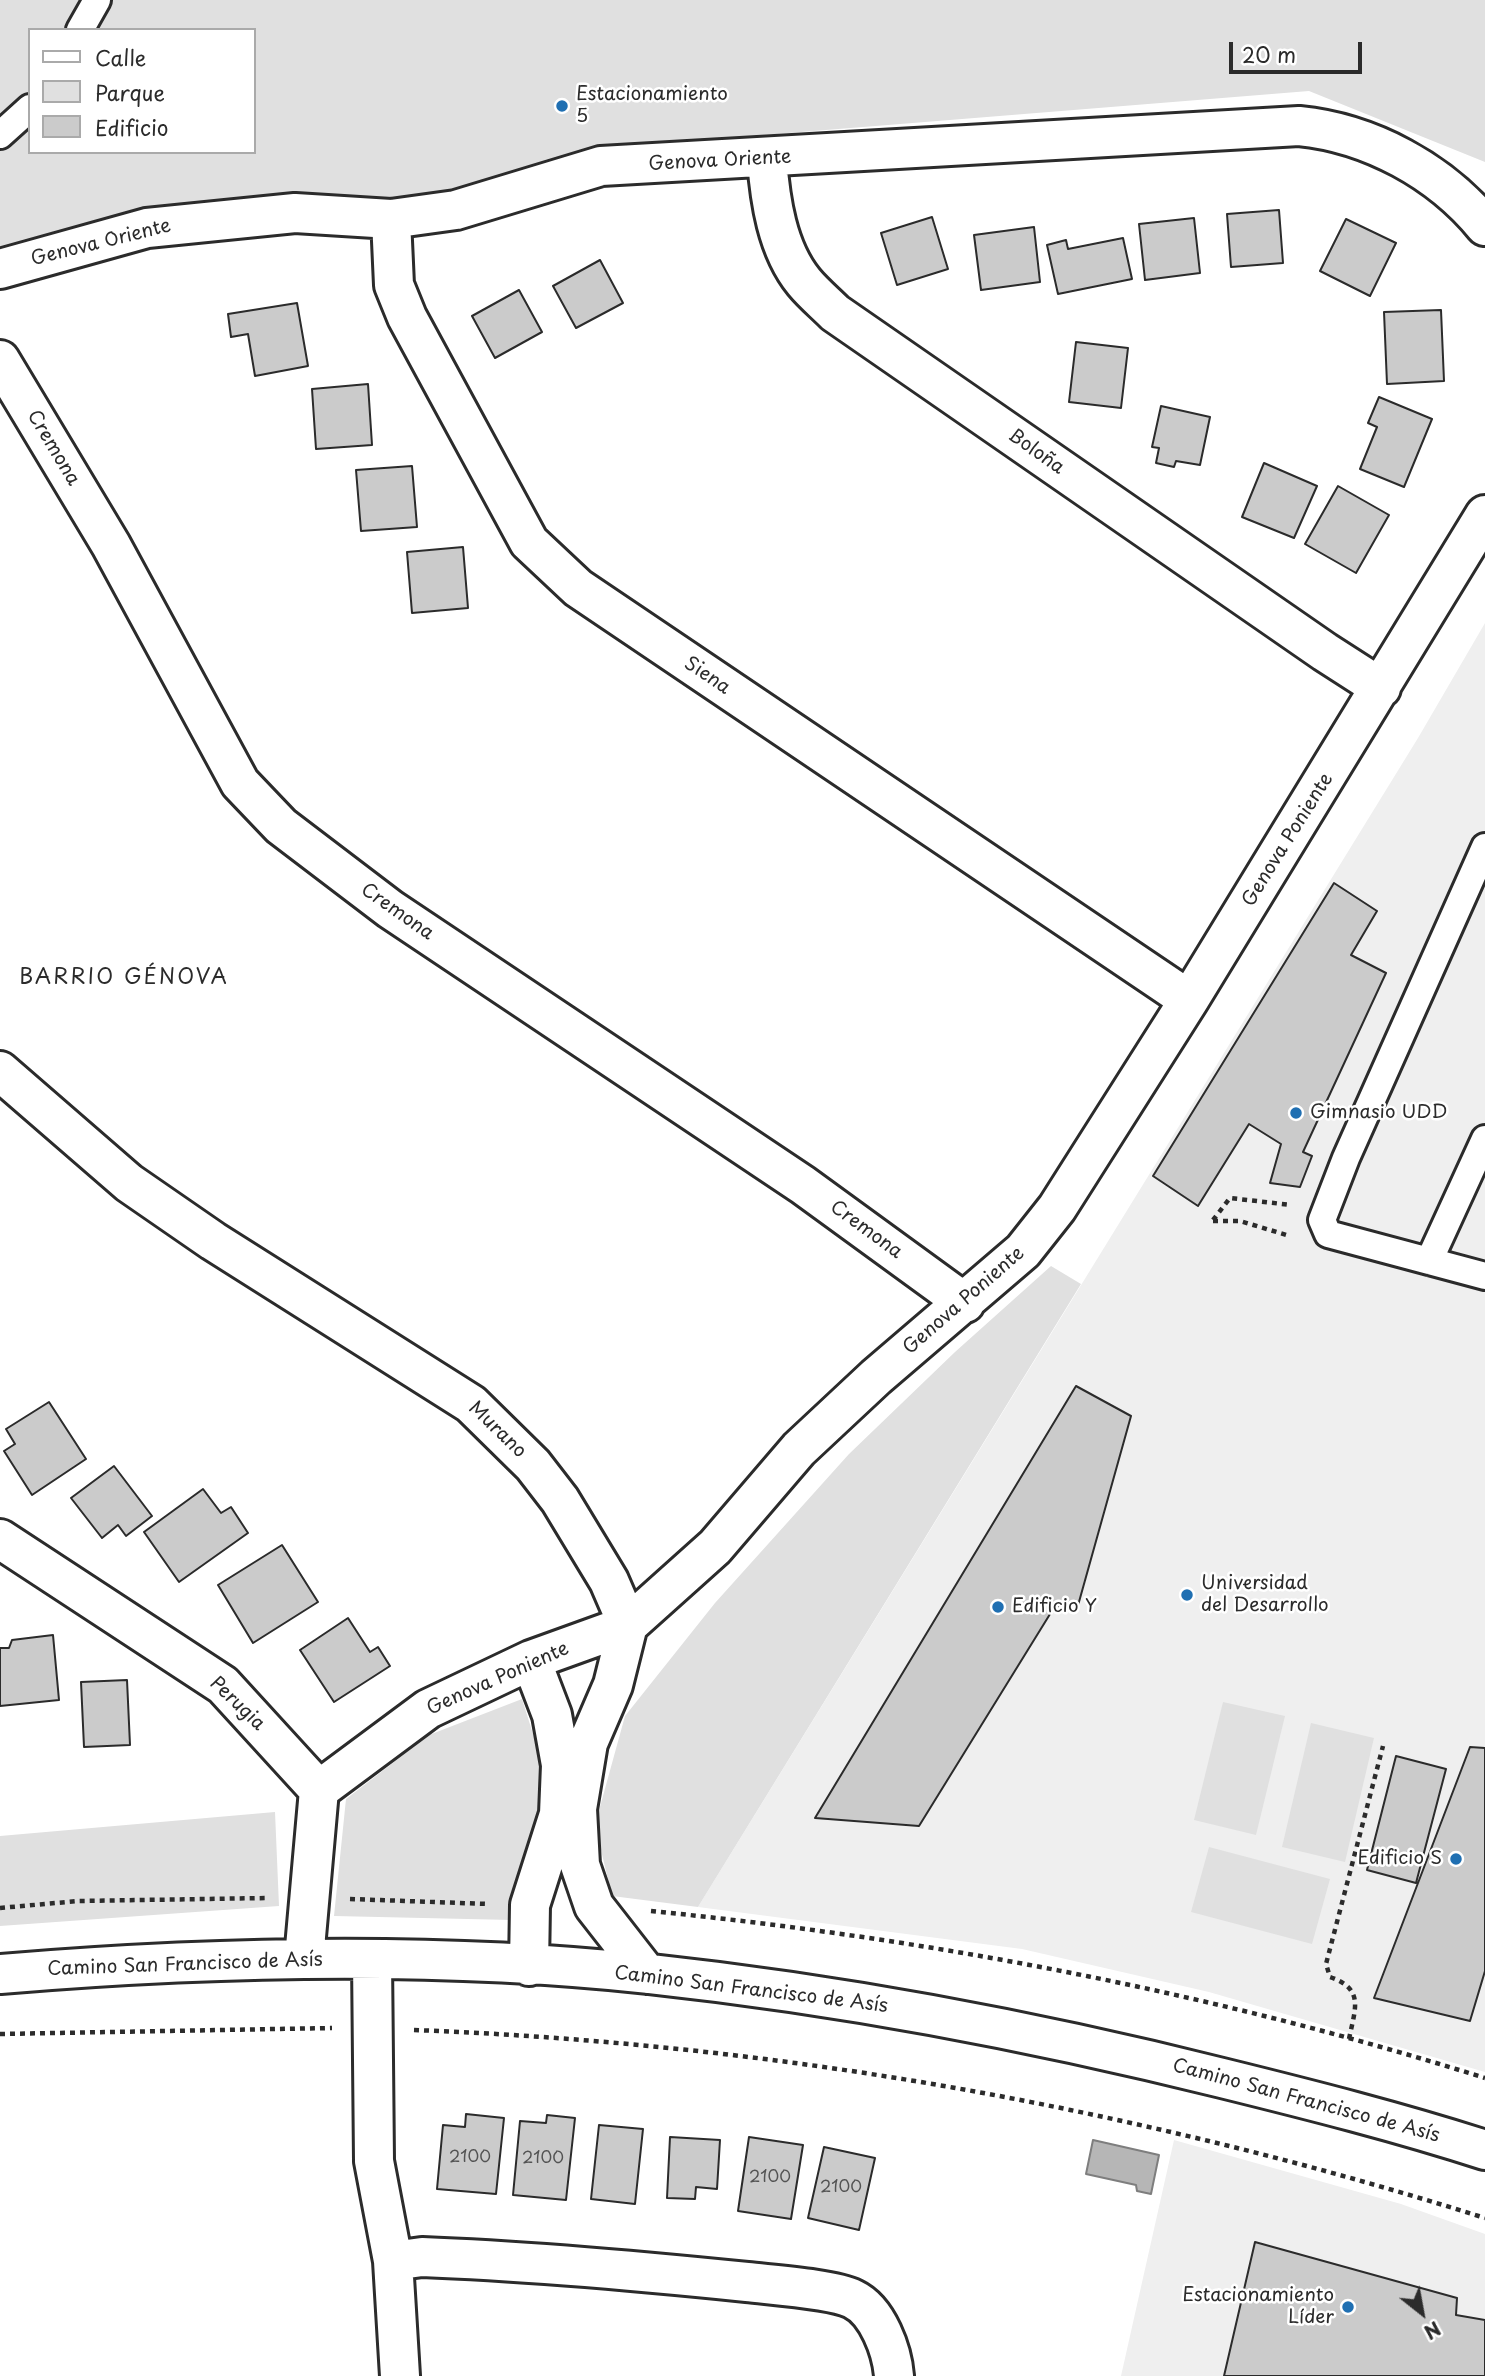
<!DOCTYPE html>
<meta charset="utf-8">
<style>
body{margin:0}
#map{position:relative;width:1485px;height:2376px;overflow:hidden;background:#fff;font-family:"Playpen Sans",sans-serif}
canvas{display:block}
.legend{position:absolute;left:28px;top:28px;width:228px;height:126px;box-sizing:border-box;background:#fff;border:2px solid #aaa;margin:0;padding:9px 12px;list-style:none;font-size:21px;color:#2b2b2b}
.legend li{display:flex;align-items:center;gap:14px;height:35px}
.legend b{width:35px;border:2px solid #aaa}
.north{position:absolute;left:1387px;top:2278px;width:70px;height:70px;-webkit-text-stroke:5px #fff;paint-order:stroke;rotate:149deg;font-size:19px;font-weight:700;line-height:28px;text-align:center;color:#2b2b2b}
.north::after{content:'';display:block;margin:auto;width:24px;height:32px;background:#2b2b2b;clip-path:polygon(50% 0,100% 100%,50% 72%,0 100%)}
.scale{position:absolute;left:1229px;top:42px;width:133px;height:32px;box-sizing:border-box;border:4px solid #2b2b2b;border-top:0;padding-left:9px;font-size:21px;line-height:24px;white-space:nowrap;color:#2b2b2b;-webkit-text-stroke:5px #fff;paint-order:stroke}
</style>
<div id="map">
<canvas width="1485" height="2376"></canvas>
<ul class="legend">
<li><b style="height:9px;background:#fff"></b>Calle</li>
<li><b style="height:19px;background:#e0e0e0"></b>Parque</li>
<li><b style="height:19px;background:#cbcbcb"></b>Edificio</li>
</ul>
<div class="north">N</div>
<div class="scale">20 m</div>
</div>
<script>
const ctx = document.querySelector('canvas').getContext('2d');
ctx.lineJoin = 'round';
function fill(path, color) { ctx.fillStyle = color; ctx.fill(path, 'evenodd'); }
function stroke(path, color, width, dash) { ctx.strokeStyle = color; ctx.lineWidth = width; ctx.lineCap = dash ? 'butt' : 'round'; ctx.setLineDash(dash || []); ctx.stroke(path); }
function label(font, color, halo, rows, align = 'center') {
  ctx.font = font + ' "Playpen Sans",sans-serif'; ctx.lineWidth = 5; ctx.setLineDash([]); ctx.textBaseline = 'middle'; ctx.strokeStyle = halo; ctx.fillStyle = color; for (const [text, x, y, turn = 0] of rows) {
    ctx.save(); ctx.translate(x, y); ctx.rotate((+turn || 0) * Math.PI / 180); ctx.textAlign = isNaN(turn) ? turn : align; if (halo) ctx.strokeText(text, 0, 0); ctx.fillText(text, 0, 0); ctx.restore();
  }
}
fill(new Path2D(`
 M1485,623V2072L1209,1992L1022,1949L698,1907L1418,738Z
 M1174,2140L1401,2204L1485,2234V2376H1121Z`), '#efefef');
fill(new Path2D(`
 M0,0H1485V162L1309,91L764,135L594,154L456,196L384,208L156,211L0,247ZM30,30H254V152H30Z
 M1051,1266L1081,1284L698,1907L612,1896L595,1825L625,1716L715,1603L849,1454L955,1352Z
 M522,1699L545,1772L533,1848L512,1920L334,1916L346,1799L429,1735Z
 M1223,1702L1285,1716L1256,1835L1194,1820Z
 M1311,1723L1374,1738L1345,1862L1282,1847Z
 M275,1812L279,1906L0,1926V1836Z
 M1209,1847L1330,1879L1312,1944L1191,1912Z`), '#e0e0e0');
const water = new Path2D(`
 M1093,2140L1159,2155L1151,2194L1137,2191L1136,2185L1086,2174Z`);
fill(water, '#b6b6b6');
stroke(water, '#7e7e7e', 2);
const building = new Path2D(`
 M1279,210L1283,263L1231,267L1227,214Z
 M932,217L948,269L897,285L881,233Z
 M1194,218L1200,273L1145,280L1139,224Z
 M1346,219L1396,243L1370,296L1320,271Z
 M1034,227L1040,282L981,290L974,235Z
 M1123,238L1132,279L1058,294L1047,245L1066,240L1068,249Z
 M600,260L623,303L576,328L553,286Z
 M519,290L542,332L495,358L472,316Z
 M297,303L308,366L255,376L248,334L231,337L228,314Z
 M1441,310L1444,381L1387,384L1384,312Z
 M1076,342L1128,348L1121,408L1069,402Z
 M368,384L372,445L316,449L312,389Z
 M1379,397L1432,419L1404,487L1360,469L1377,427L1368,423Z
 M1161,406L1210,417L1200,465L1176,461L1174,467L1156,463L1159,448L1152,447Z
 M1264,463L1317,486L1294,538L1242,517Z
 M412,466L417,527L361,531L356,470Z
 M1338,486L1389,515L1356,573L1305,544Z
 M463,547L468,608L412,613L407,552Z
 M1334,883L1377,911L1351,955L1386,973L1303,1152L1312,1156L1300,1187L1270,1183L1281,1144L1249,1124L1198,1206L1153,1176Z
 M1076,1386L1131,1416L1077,1609L1055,1606L919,1826L815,1818Z
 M49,1402L86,1459L32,1495L4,1451L15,1444L6,1429Z
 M114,1466L152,1516L126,1536L118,1525L102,1538L71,1498Z
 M203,1489L221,1513L231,1507L248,1533L179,1582L144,1532Z
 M282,1545L318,1602L253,1643L218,1585Z
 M348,1618L370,1652L378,1647L390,1666L334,1702L300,1650Z
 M53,1635L59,1700L0,1706V1648H9L12,1640Z
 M127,1680L130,1745L84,1747L81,1682Z
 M1470,1747L1485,1748V1971L1470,2021L1374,1998Z
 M1396,1756L1446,1769L1416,1883L1367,1870Z
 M466,2114L504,2118L496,2194L437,2189L443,2125L465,2127Z
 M547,2115L575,2118L566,2200L513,2195L520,2121L546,2123Z
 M599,2125L643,2129L635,2204L591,2199Z
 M670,2137L720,2140L717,2189L696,2187L695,2199L667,2198Z
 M749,2137L803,2145L791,2219L738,2211Z
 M824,2147L875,2158L859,2230L808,2218Z
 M1255,2242L1457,2298L1456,2315L1485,2320V2376H1224Z`);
fill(building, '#cbcbcb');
stroke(building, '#2b2b2b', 2);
const lane = new Path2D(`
 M80,30L97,0
 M0,135L30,108
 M1485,847L1346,1158L1322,1220L1328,1234L1485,1276
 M1429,1261L1485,1139`);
const street = new Path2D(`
 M767,159C770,200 777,249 804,282C813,293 825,303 835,313L1325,652L1381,688
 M391,219L394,285L407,317L529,542L578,588L1189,1000
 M0,269L147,228L295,213L391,219L456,210L601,166L1299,126C1370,133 1440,171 1485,226
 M0,360L111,545L240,783L281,826L390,909L803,1185L965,1303
 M0,1071L129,1183L213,1241L471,1404L533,1465L560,1500L609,1581L628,1625L613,1685L588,1743L577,1809L580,1865L594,1906L647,1974
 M0,1539L223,1685L319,1790L304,1959
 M319,1790L428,1709L531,1660L628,1625L715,1547L799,1449L876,1377L1023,1251L1057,1208L1189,1000L1485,515
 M372,1959L374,2161L393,2261L400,2376
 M529,1966L530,1905L559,1814L561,1765L552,1715L531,1660
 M0,1974C215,1956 435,1951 650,1974C843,1995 1034,2031 1222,2078C1311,2100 1398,2122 1485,2150
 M393,2261L422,2257C531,2261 639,2271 747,2282C772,2285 833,2289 853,2299C878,2311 892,2351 894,2376`);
stroke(lane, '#2b2b2b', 32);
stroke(street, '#2b2b2b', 44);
stroke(new Path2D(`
 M1213,1220L1230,1198L1291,1205
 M1213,1221H1240L1290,1236
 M350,1899L489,1904
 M0,1908L78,1901L268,1898
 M651,1911C932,1939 1215,1993 1485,2078
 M414,2030C779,2044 1136,2108 1485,2218
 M0,2034L332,2028
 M1349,2039C1355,2009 1365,1989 1330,1977L1326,1964L1383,1746`), '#2b2b2b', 4.5, [5, 5]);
stroke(lane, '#fff', 26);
stroke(street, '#fff', 38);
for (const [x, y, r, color] of [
 [562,106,7,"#1f6fb2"],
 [1296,1113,7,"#1f6fb2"],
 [1187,1595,7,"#1f6fb2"],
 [998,1607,7,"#1f6fb2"],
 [1456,1859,7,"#1f6fb2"],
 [1348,2307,7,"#1f6fb2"]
]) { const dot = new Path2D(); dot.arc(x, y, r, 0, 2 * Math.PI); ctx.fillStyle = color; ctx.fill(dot); stroke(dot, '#fff', 2.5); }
label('16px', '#535353', null, [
 ["2100",470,2158],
 ["2100",543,2159],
 ["2100",770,2178],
 ["2100",841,2188]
]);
label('19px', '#2b2b2b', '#fff', [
 ["Estacionamiento",576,95],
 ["5",576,117],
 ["Gimnasio UDD",1310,1113],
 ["Universidad",1201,1584],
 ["del Desarrollo",1201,1606],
 ["Edificio Y",1012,1607],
 ["Edificio S",1442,1859,"right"],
 ["Estacionamiento",1334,2296,"right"],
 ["Líder",1334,2318,"right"]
], 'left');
label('19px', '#2b2b2b', '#fff', [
 ["Genova Oriente",720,161,-3],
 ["Genova Oriente",101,243,-14],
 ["Cremona",53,448,59],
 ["Boloña",1036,452,35],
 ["Siena",707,676,34],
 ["Genova Poniente",1288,840,-58],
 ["Cremona",397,912,35],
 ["Cremona",866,1230,36],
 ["Genova Poniente",964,1301,-41],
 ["Murano",497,1430,44],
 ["Genova Poniente",498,1679,-24],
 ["Perugia",237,1704,44],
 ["Camino San Francisco de Asís",185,1965,-2],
 ["Camino San Francisco de Asís",751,1990,7],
 ["Camino San Francisco de Asís",1306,2101,15]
]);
ctx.letterSpacing = '2px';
label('21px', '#2b2b2b', '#fff', [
 ["BARRIO GÉNOVA",124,978]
]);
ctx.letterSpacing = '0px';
</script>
